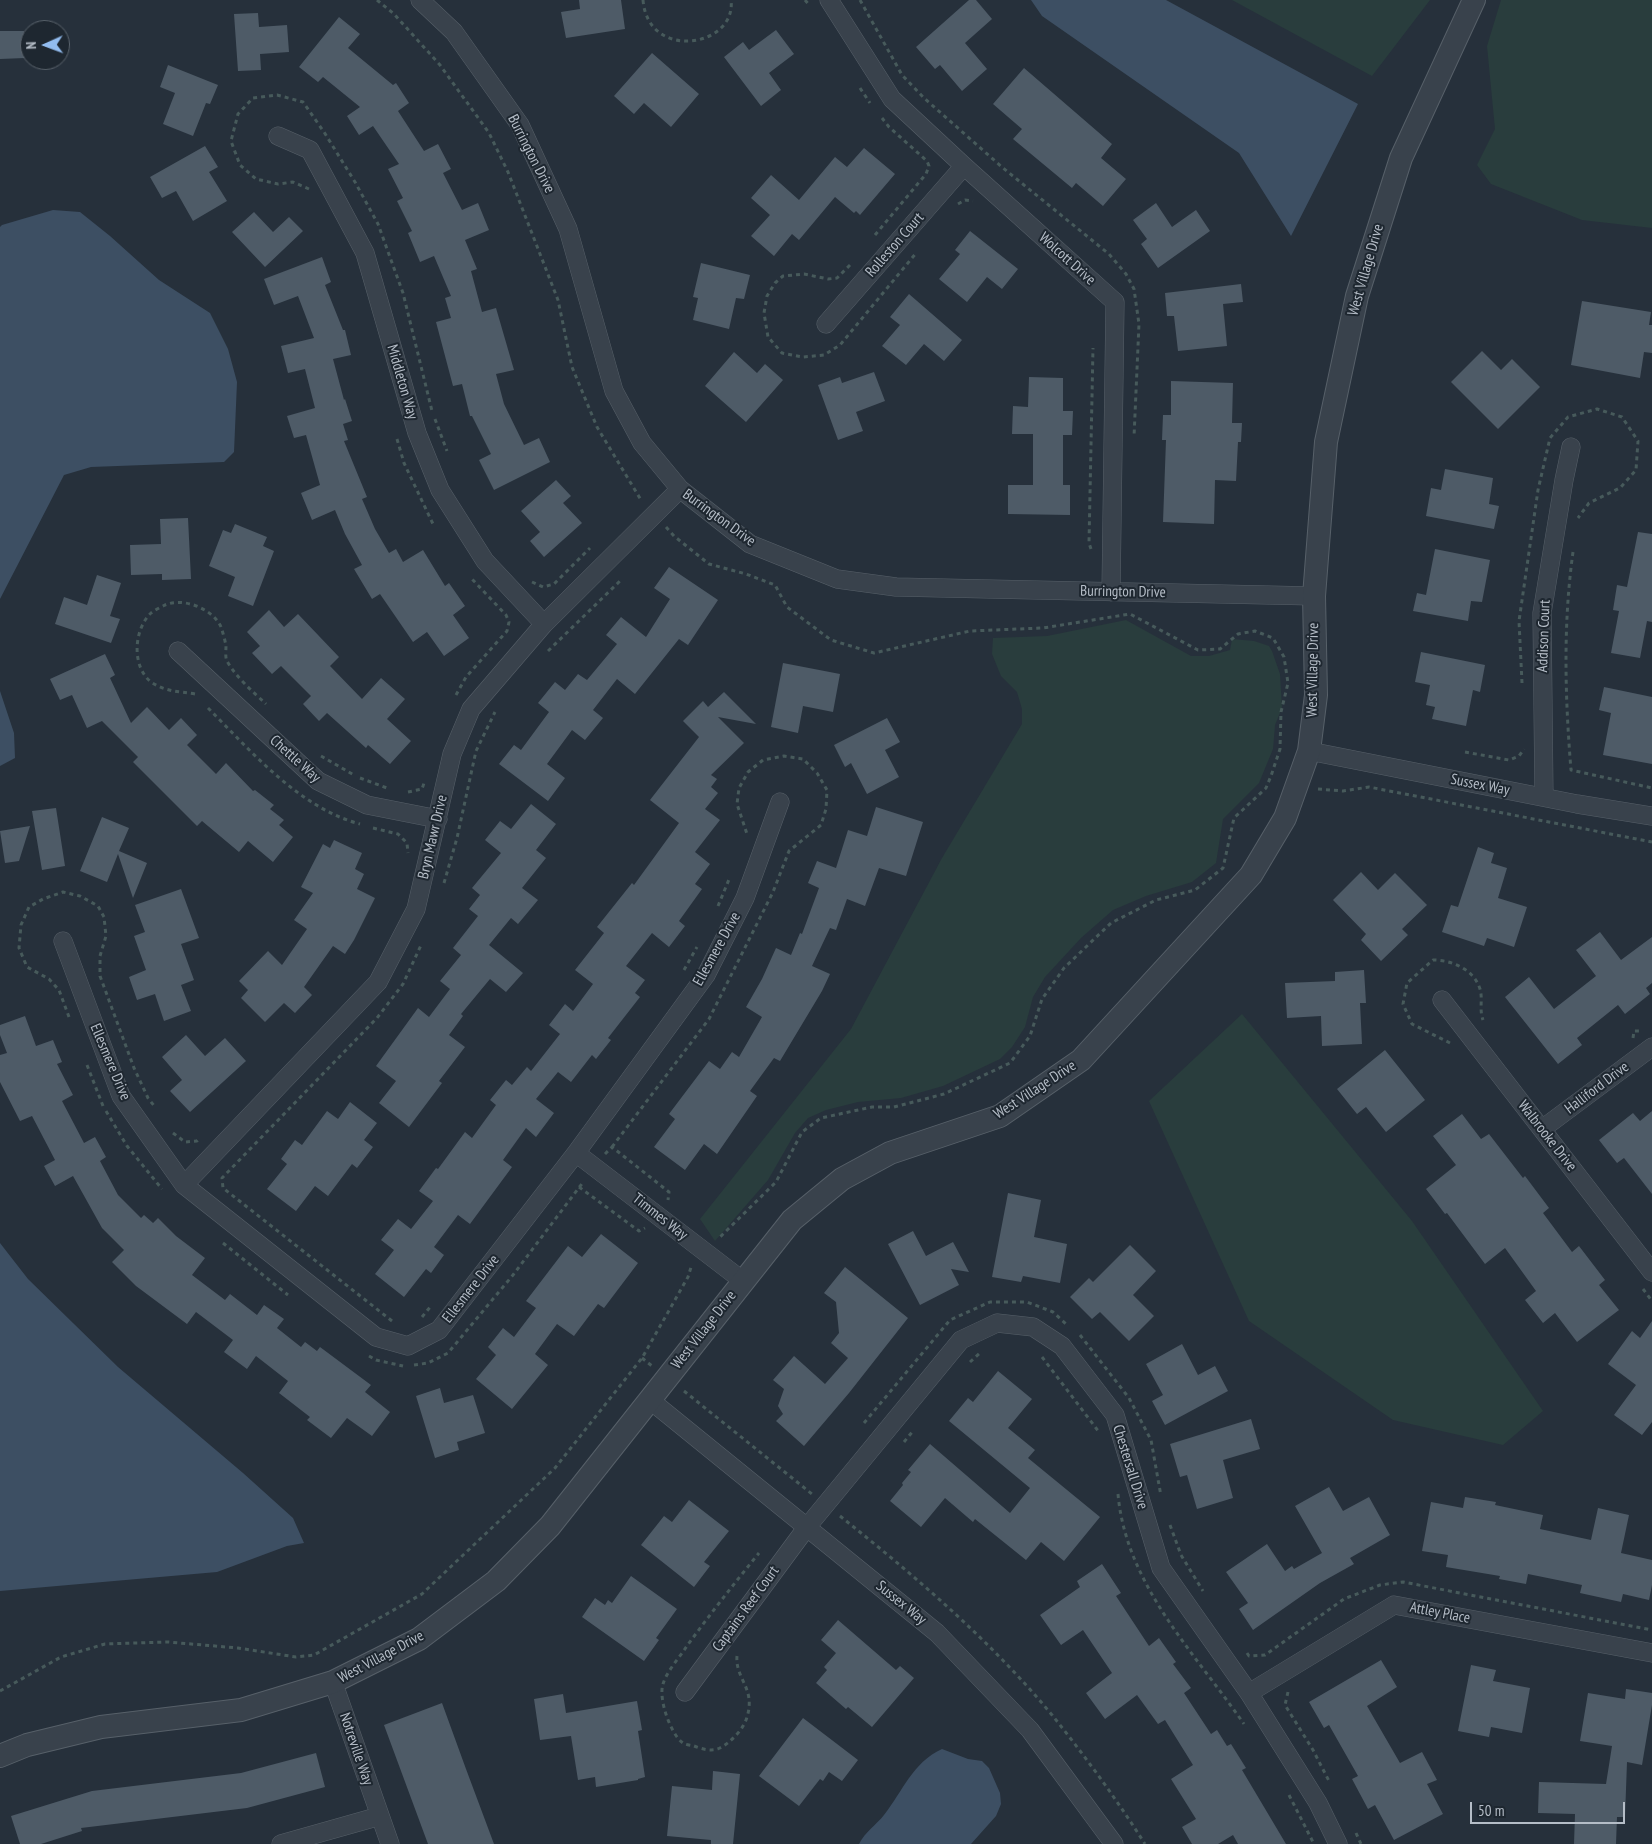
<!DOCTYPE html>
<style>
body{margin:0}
#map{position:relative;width:1652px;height:1844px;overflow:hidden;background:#26303b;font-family:"PT Sans Narrow",sans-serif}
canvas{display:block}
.north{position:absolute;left:20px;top:20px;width:50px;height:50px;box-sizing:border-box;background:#1e2730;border:1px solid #5a636c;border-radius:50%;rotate:268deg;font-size:14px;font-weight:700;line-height:20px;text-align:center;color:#b5bdc7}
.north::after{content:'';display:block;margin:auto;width:18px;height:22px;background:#92bcef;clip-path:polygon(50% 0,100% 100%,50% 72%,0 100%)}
.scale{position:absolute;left:1470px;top:1802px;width:155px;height:22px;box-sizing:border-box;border:2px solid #b5bdc7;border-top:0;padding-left:6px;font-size:15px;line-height:18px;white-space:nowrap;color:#b5bdc7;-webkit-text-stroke:4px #1e2730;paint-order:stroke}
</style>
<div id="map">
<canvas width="1652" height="1844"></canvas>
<div class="north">N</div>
<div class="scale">50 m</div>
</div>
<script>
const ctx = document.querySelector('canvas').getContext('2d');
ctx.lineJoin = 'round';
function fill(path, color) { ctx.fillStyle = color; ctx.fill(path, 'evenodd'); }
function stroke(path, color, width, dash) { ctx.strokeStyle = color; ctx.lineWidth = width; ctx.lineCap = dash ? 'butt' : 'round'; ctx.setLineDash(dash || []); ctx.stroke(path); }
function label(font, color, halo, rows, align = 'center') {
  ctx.font = font + ' "PT Sans Narrow",sans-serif'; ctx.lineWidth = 4; ctx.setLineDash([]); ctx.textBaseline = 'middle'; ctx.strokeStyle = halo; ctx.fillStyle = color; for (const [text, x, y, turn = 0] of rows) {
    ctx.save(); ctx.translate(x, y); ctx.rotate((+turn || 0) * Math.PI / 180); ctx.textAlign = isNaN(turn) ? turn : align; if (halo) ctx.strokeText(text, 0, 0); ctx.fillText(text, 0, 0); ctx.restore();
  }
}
fill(new Path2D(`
 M1232,0H1430L1372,76Z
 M1501,0H1652V228L1582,220L1491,184L1477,165L1495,129L1487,46Z
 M1126,620L1191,656H1209L1230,650L1232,639L1254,641L1269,646L1272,651L1280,674L1282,708L1275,725L1273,749L1259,783L1223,819L1216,863L1192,882L1146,896L1113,910L1081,938L1045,977L1033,997L1025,1027L1012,1047L1000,1059L943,1086L901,1098L858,1102L826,1110L808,1118L795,1133L768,1180L715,1241L700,1219L851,1029L942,858L1022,724V709L1017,692L1001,676L992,654L993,638L1047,636Z
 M1242,1014L1412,1221L1543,1411L1503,1445L1393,1420L1249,1321L1149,1101Z`), '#293d3d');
fill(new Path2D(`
 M1031,0H1166L1358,104L1291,236L1239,153L1042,16Z
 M53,210L80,212L110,236L159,280L210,313L228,349L237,382L234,452L224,462L91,467L64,475L0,599V227L2,225Z
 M0,691L14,733L15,758L0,766Z
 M0,1243L28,1279L118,1367L243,1473L293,1518L304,1543L287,1546L217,1572L0,1591Z
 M942,1749L968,1759L982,1761L989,1768L1000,1793L1001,1804L996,1816L971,1844H859C865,1832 876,1825 884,1815C903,1791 912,1763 942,1749Z`), '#3d4f63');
fill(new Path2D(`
 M579,0H621L625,29L566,38L561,12L580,9Z
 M969,0H976L992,19L965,43L987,69L962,91L940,65L935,69L916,47Z
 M258,13L259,27L287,25L289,52L260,54L261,70L238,71L234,14Z
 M339,17L360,34L348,48L393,85L396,83L409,103L398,111L424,151L438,144L451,169L443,173L462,210L478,203L489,230L465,240L477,269L471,271L482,312L496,308L514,370L496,374L504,404L524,445L539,438L550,462L494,490L479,460L491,454L472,416H470L462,384L453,386L436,322L451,318L445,298L451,296L434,256L420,262L408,233L412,231L397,201L403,198L388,169L399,164L373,126L359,135L347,116L360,107L323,77L318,82L299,67Z
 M776,30L794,54L769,73L781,90L761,106L724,57L743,42L749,50Z
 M0,31H24L25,58L0,59Z
 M652,53L699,94L671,127L644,103L634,114L614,96Z
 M168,65L218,85L210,104L206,103L193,136L163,124L175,93L160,87Z
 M1024,68L1112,144L1101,158L1126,179L1103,206L1076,183L1072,188L1013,139L1022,129L993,104Z
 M205,146L218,167L209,172L227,201L193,221L176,191L162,198L150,177Z
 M864,148L895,174L860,215L856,211L854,213L835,197L799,240L792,234L774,256L751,236L770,215L751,198L771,175L799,200L835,157L847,167Z
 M1156,203L1172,227L1196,210L1210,231L1158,268L1141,244L1147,239L1133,220Z
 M254,212L273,232L289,217L303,231L265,267L232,232Z
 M970,231L1018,269L1002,289L987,277L967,302L939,279L960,254L955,250Z
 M322,257L331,282L325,285L343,330H345L351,355L333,359L344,400L345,399L352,421L343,424L348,440L344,441L367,497L362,499L375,529L389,553L396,549L403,562L423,550L445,586L449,583L465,606L453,615L469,638L444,656L427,632L413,642L380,594L372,599L354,569L362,565L345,534L335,510L312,520L301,493L320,485L306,435L294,438L287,416L315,408L305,369L288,373L281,346L314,338L298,296L274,305L264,279Z
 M701,263L750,275L744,299L736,298L729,329L693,320L698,298L693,297Z
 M1241,284L1243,302L1223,304L1227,346L1178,351L1174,316H1167L1165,293Z
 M909,294L962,340L944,361L924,344L906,365L882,346L900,325L890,317Z
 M1582,301L1651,312L1649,325H1652V353L1644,352L1640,378L1571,365Z
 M1482,351L1501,370L1512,359L1540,387L1498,429L1451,382Z
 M734,352L757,373L765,364L783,380L746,422L705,386Z
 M874,372L885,401L856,412L863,431L838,440L818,385L840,377L842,383Z
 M1029,377L1063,378V411H1073L1072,435H1063V485H1070V515L1008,514V485H1033V434H1012L1013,406L1028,407Z
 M1171,381L1233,383L1232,423H1242L1241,442H1238L1236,481L1215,480L1214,524L1163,522L1166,440H1162L1163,415H1171Z
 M1445,469L1493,478L1489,504L1499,506L1494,529L1426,516L1431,488L1441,490Z
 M556,480L571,496L563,503L582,523L544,557L530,541L540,532L521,511Z
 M188,518L191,579L162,580V574L131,575L130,545L161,544L160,519Z
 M235,524L267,537L263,546L274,551L253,606L228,596L235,577L209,566L223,530L231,533Z
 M1638,532L1652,534V622L1647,621L1640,658L1611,653L1619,611L1613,610L1617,585L1627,587Z
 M1435,549L1490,560L1482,602L1471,601L1468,621L1413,611L1417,593L1426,595Z
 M669,567L718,600L688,645L679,639L635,694L617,679L593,710L603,718L585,740L572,730L547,764L565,778L548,801L499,764L514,745L521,750L549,712L538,703L555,682L565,690L578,674L587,680L617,644L606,635L621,617L646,637L670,599L654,588Z
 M97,575L121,583L110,616L120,619L111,643L55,624L64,597L87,605Z
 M269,610L284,627L298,614L339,657L330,666L362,699L381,678L405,699L387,719L411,741L390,764L368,745L366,748L327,713L319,721L303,704L311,696L281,666L272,674L252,653L260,646L247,632Z
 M1421,652L1485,665L1480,692L1473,690L1466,726L1432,719L1435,707L1426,705L1430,685L1415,682Z
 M105,654L115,675L110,678L131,723L147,707L169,730L181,718L197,735L187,745L216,774L226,763L253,791L255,790L274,805L270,809L284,820L279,825L293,837L273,862L248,841L239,852L202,821L197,826L133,762L138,757L102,721L87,728L72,695L60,700L50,679Z
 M783,663L840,674L833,712L803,706L798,733L771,727Z
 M1604,687L1652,697V764L1603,755L1611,713L1599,710Z
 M724,692L756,724L718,717L744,743L711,775L717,779L711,787L718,793L705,809L720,820L695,852L710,864L695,884L702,889L679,921L685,926L669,947L652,933L626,966L645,980L635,993L640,997L608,1038L611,1040L596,1059L592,1055L571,1082L558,1072L536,1099L554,1113L536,1137L526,1128L503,1160L512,1167L470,1224L458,1215L434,1247L444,1255L431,1273L426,1269L404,1297L375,1274L394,1250L381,1240L398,1219L411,1229L433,1201L419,1191L436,1168L438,1169L465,1132L472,1138L496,1105L490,1100L506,1080L512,1085L527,1067L531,1071L560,1034L549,1025L565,1004L573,1011L593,984L575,970L604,933L597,927L632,883L634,885L679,823L650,800L699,737L683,721L703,701L708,707Z
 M887,718L900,742L885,750L899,777L867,794L851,763L845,767L834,745Z
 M531,804L556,824L536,850L546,858L522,888L538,900L518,924L511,918L489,945L523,973L506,992L490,979L461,1014L463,1016L449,1035L465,1047L439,1081L442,1083L409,1127L379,1103L396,1081L376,1066L418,1008L429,1017L450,989L440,981L461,955L453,948L478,916L469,909L480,895L472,888L501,853L485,840L500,821L511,829Z
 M876,807L923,822L906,876L879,868L865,906L847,899L836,930L830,928L812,966L830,974L822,991L780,1061L774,1058L750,1091L757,1096L717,1154L704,1144L685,1170L654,1147L675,1119L669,1114L709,1061L720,1069L732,1052L739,1057L762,1017L746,1007L762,979L776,948L791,955L800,933L802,934L819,888L808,883L817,861L836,868L848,830L867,836Z
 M56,808L65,866L42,870L32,811Z
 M102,817L129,828L119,851L147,863L133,898L118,854L107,882L80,871Z
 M30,826L19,861L5,863L0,831Z
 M334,840L362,853L355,869L364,874L357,889L375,898L354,940L345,954L333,946L304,987L312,995L295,1013L284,1003L265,1022L241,998L248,990L239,981L268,951L282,965L307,929L294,920L313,893L301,887L323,844L330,848Z
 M1478,847L1494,853L1491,863L1507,868L1498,898L1527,907L1514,947L1487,938L1484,946L1442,932L1451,905L1458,907Z
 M1361,872L1378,890L1395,873L1427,905L1402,929L1408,935L1381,961L1361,940L1366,934L1333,900Z
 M181,889L199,938L181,944L194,980L181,985L191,1011L164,1021L155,994L137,1000L129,977L146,970L134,936L145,932L135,905Z
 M1600,932L1621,960L1652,937V983L1646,988L1650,994L1625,1014L1618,1005L1577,1038L1582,1045L1558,1064L1505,997L1529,977L1554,1009L1596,976L1576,950Z
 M1364,970L1366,1003H1360L1362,1044L1322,1046L1321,1016L1287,1018L1285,983L1335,981V972Z
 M25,1016L36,1046L53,1040L62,1062L57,1064L73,1095L62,1101L84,1143L95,1137L106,1157L100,1161L118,1195L141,1218L144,1215L153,1223L158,1218L176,1236L205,1258L192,1275L225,1300L230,1294L257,1315L264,1305L284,1319L277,1328L301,1347L305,1342L317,1351L320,1347L371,1385L365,1392L390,1412L372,1436L347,1418L331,1438L307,1420L310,1417L279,1393L288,1381L256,1356L247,1369L224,1352L233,1340L196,1312L187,1324L136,1286L112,1262L124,1250L102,1228L73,1176L55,1186L44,1166L55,1160L32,1116L20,1121L0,1082V1055L7,1053L0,1035V1025Z
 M186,1035L205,1056L225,1038L246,1061L190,1112L170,1091L182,1080L162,1057Z
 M1385,1050L1425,1100L1386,1132L1366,1107L1357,1114L1337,1089Z
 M350,1102L377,1123L364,1140L373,1147L357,1168L352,1164L328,1196L315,1186L296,1211L267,1189L287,1164L281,1159L295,1140L302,1145L327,1111L338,1119Z
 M1652,1111V1194L1624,1158L1617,1163L1599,1140L1633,1113L1640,1121Z
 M1462,1114L1481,1139L1489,1134L1523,1178L1525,1176L1549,1208L1543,1213L1572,1252L1579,1246L1605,1280L1599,1285L1619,1310L1577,1342L1555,1313L1543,1323L1525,1300L1536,1291L1505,1248L1485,1264L1447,1213L1445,1214L1426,1189L1456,1165L1433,1136Z
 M1008,1193L1041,1200L1034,1237L1067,1244L1060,1283L1023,1276L1021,1282L992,1277Z
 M913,1231L926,1256L953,1242L969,1272L951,1269L959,1285L920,1305L888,1244Z
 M601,1234L638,1263L604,1308L598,1304L574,1336L557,1324L535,1354L548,1365L512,1409L476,1379L496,1355L488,1347L503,1328L514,1337L536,1308L526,1301L568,1246L582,1257Z
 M1130,1245L1156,1271L1133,1295L1154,1316L1129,1341L1100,1312L1092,1319L1070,1297L1089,1278L1093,1282Z
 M845,1267L908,1318L849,1393L804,1446L776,1421L783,1414L778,1406L784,1389L773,1380L794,1356L825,1384L848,1358L831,1343L839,1333L836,1302L824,1293Z
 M1652,1321V1422L1642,1435L1614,1415L1636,1385L1608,1364L1632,1331L1640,1338Z
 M1182,1344L1198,1375L1215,1366L1228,1391L1165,1425L1152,1401L1163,1395L1146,1364Z
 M998,1371L1032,1399L1008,1428L1035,1450L1028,1458L1100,1517L1064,1561L1041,1542L1026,1560L975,1519L973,1522L945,1498L921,1527L890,1501L903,1485L902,1483L911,1472L908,1470L930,1444L1010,1513L1030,1488L949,1421L968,1398L973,1402Z
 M440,1388L444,1403L473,1395L485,1433L457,1442L459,1450L435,1458L416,1396Z
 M1251,1419L1260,1449L1223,1460L1233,1498L1197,1509L1187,1475L1180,1477L1170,1444Z
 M1329,1487L1343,1511L1369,1497L1390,1535L1350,1558L1354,1564L1320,1583L1253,1630L1239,1609L1248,1603L1226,1572L1267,1544L1285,1571L1292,1566L1294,1569L1322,1553L1295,1506Z
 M1465,1497L1496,1502L1495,1505L1543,1515L1540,1529L1591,1540L1598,1508L1629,1515L1621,1553L1652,1560V1585L1649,1600L1623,1594L1621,1602L1580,1593L1582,1585L1528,1574L1526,1584L1499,1579L1500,1576L1446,1567L1448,1555L1422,1551L1431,1502L1463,1508Z
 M689,1500L729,1531L704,1562L710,1566L694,1587L641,1545L664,1516L672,1522Z
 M1102,1564L1121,1593L1116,1596L1149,1646L1159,1638L1176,1662L1173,1664L1191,1688L1184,1693L1211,1734L1217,1730L1227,1746L1231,1744L1246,1768L1242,1770L1286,1844H1238L1233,1835L1218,1844H1192L1182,1827L1196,1819L1171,1779L1193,1765L1165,1720L1158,1724L1137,1695L1105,1719L1086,1693L1112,1673L1083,1630L1061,1645L1040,1615L1080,1587L1077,1581Z
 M631,1576L677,1609L656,1638L659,1640L644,1661L582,1617L595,1598L605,1605L608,1600L612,1603Z
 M838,1620L896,1670L900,1666L914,1678L872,1727L848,1707L846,1709L816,1683L827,1670L824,1667L836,1653L821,1640Z
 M1381,1660L1397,1687L1367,1706L1400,1763L1422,1752L1437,1780L1427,1784L1443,1814L1394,1840L1375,1805L1368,1809L1352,1779L1358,1776L1329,1725L1324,1728L1309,1702Z
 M1471,1665L1496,1670L1493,1681L1530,1688L1522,1733L1491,1727L1489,1737L1458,1731Z
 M1626,1689L1652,1693V1705L1642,1765L1627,1762L1625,1817H1617L1616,1844H1574L1575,1814L1538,1813L1539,1782L1606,1784L1612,1746L1580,1741L1588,1693L1625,1699Z
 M563,1694L566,1713L637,1701L642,1730L638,1731L645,1777L638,1779V1780L596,1787L595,1777L578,1780L571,1736L540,1740L534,1699Z
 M442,1703L466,1769L494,1844H428L384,1725Z
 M803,1718L858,1760L842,1781L829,1772L823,1781L820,1779L799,1806L759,1776Z
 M316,1753L325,1787L247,1808L81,1828L82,1831L41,1844H20L11,1816L92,1791L241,1773Z
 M713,1771L740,1774L733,1844H711V1840L667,1836L672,1786L712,1790Z`), '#4e5b67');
const minor = new Path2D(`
 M420,0L454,32L520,125L568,229L614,391L642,443L680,489L750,544L837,579L896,587L1314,596
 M829,0L892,99L964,166L1115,302L1111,592
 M278,136L310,150L365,253L417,433L440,490L485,561L544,624
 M826,324L964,166
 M178,651L318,781L367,805L438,819
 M1309,751L1577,804L1652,816
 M1544,797L1542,613L1564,480L1571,447
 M63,941L121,1096L184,1185L376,1337L408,1346L439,1330L576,1153L706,975L745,898L780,802
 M1442,1000L1652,1272
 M1542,1129L1652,1047
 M576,1153L743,1281
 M184,1185L378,982L416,909L452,754L471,709L544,624L680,489
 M650,1400L937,1633L1030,1730L1114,1844
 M333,1682L390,1844
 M685,1692L807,1527L961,1340L997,1323L1033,1327L1062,1346L1115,1415L1161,1568L1249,1693L1318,1803L1338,1844
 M1249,1693L1394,1605L1652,1653
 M281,1844L380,1816`);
const tertiary = new Path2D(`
 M0,1756L27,1745L101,1727L241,1710L333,1682L419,1639L496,1581L550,1526L792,1220L842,1179L890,1153L1000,1116L1081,1060L1251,875L1285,818L1309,751L1316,695L1314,596L1326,442L1357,296L1401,158L1474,0`);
stroke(minor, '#576069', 19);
stroke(tertiary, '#576069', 24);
stroke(new Path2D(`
 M377,0L394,14L440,65L489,133L508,172L558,300L572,367L597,427L641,500
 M643,0C648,62 737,47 731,0
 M805,0L810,6
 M860,0L902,75L924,98L1003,168L1109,254L1126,274L1134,289L1139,324L1134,437
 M860,88L870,103
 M309,189L293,182L278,184L256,179L240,165L231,141L238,114L253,98L277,95L303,102L324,132L355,182L378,224L403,293L432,411
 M958,204L965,200L973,201
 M875,235L926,174L929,166L927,161L889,127L882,118
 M850,265L837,278L828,279L804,274L783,276L775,283L767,296L764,313L768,337L782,353L803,357L824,355L840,345L917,252
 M435,419L447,451
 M397,439L404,463L433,524
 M666,527L674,536L709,564L746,574L775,585L787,607L831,640L874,653L970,631L1043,628L1130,614L1198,650L1220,649L1238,634L1255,631L1273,638L1284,657L1288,683L1281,712L1280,749L1271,776L1266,788L1234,818L1223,868L1195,890L1156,900L1111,923L1064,968L1042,999L1030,1036L1010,1063L944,1094L894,1107H872L821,1118L802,1132L776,1182L718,1239
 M1091,549L1089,543L1093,348
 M1573,552C1563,624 1565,697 1571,770L1652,788
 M532,582L543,587L554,584L590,548
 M548,651L622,579
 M1522,683L1519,621L1538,490L1550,438L1568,417L1597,409L1622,417L1638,441L1636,470L1620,488L1589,503L1578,518
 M195,694C178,691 166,692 151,682C131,666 134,629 151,613C155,610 161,607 165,605C184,597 213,609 221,627C223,633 225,640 226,646C226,650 225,657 227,661C235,676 253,692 266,704
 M456,695L466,677L507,631L509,622L506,615L471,578
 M208,708C251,751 299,808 360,824
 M1465,752L1509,760L1519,756L1524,749
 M321,756L354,775
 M360,778L387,788
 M1318,789L1343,791L1369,787L1652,842
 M408,792L422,789L424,783
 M373,828L398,834L407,843L408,853
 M444,883L457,838L476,751L495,712
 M718,906L730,877
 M684,970L697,947
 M69,1017L59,990L49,979L27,967L19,948L21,925L29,907L43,899L63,892L80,896L98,906L104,917L106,936L100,956V976L134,1068L148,1098L155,1107
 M1633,1038L1634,1031H1640
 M1450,1043L1412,1024L1403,1004L1407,983L1433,960C1451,960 1474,969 1480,989C1483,999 1479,1009 1483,1020
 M87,1065L103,1106
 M106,1111L127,1146L162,1189
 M173,1133L185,1142L197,1141L200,1138
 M612,1147L709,1019L773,892L789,851L821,825L826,809L827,790L817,773L803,759L784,756L763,760L748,772L739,788L737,804L747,834
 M605,1154L612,1147L669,1192L668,1200
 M579,1187L639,1231L645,1228
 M223,1243L288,1295
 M1643,1289L1652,1301
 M422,1317L431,1306
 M392,1321L223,1188L222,1178L377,1018L403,984L422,943
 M1080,1335L1129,1398L1151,1440L1161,1496
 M369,1356L376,1360L403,1366
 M1042,1357L1099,1432
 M642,1358L652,1366
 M970,1362L980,1353
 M414,1365L428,1363L448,1353L513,1275L584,1181
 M684,1391L812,1494
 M864,1423L950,1320L990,1302H1027L1053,1312L1067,1325
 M904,1442L913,1431
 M1118,1494C1126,1585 1195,1653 1244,1724
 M840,1516C915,1576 991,1641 1052,1715C1085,1756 1117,1800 1145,1844
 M1170,1525L1181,1555L1203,1591
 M1247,1653L1249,1656L1265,1655L1344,1599L1380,1585L1403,1582L1652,1630
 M737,1656C735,1679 756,1688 747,1717C744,1729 730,1743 720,1748C712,1752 702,1749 694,1746C691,1745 686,1745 683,1743C671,1735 658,1699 663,1684C667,1671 679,1658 687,1646C710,1614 734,1584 759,1553
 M0,1691L61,1657L105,1644L168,1642L238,1648L296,1657L314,1655L422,1594L555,1468L642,1358L688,1277L692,1264
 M1288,1692L1285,1705L1313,1750L1330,1783
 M1289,1795L1314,1844
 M1356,1833L1361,1844`), '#475a5b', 3, [4, 4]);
stroke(minor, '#39424c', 18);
stroke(tertiary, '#39424c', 22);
label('15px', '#b5bdc7', '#1e2730', [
 ["Burrington Drive",531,154,63],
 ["Rolleston Court",895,245,-49],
 ["Wolcott Drive",1067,259,42],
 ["West Village Drive",1366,270,-74],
 ["Middleton Way",402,382,74],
 ["Burrington Drive",719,518,36],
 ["Burrington Drive",1123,592,1],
 ["Addison Court",1544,636,-88],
 ["West Village Drive",1313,670,-89],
 ["Chettle Way",295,759,42],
 ["Sussex Way",1480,785,11],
 ["Bryn Mawr Drive",433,837,-77],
 ["Ellesmere Drive",717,949,-61],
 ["Ellesmere Drive",110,1062,67],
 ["Halliford Drive",1597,1088,-37],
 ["West Village Drive",1035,1090,-33],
 ["Walbrooke Drive",1547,1136,52],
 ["Timmes Way",660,1217,38],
 ["Ellesmere Drive",471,1289,-52],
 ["West Village Drive",704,1330,-52],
 ["Chestersall Drive",1130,1467,73],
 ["Sussex Way",901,1603,39],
 ["Captains Reef Court",746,1609,-54],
 ["Attley Place",1440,1613,11],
 ["West Village Drive",381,1657,-28],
 ["Notreville Way",356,1749,71]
]);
</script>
